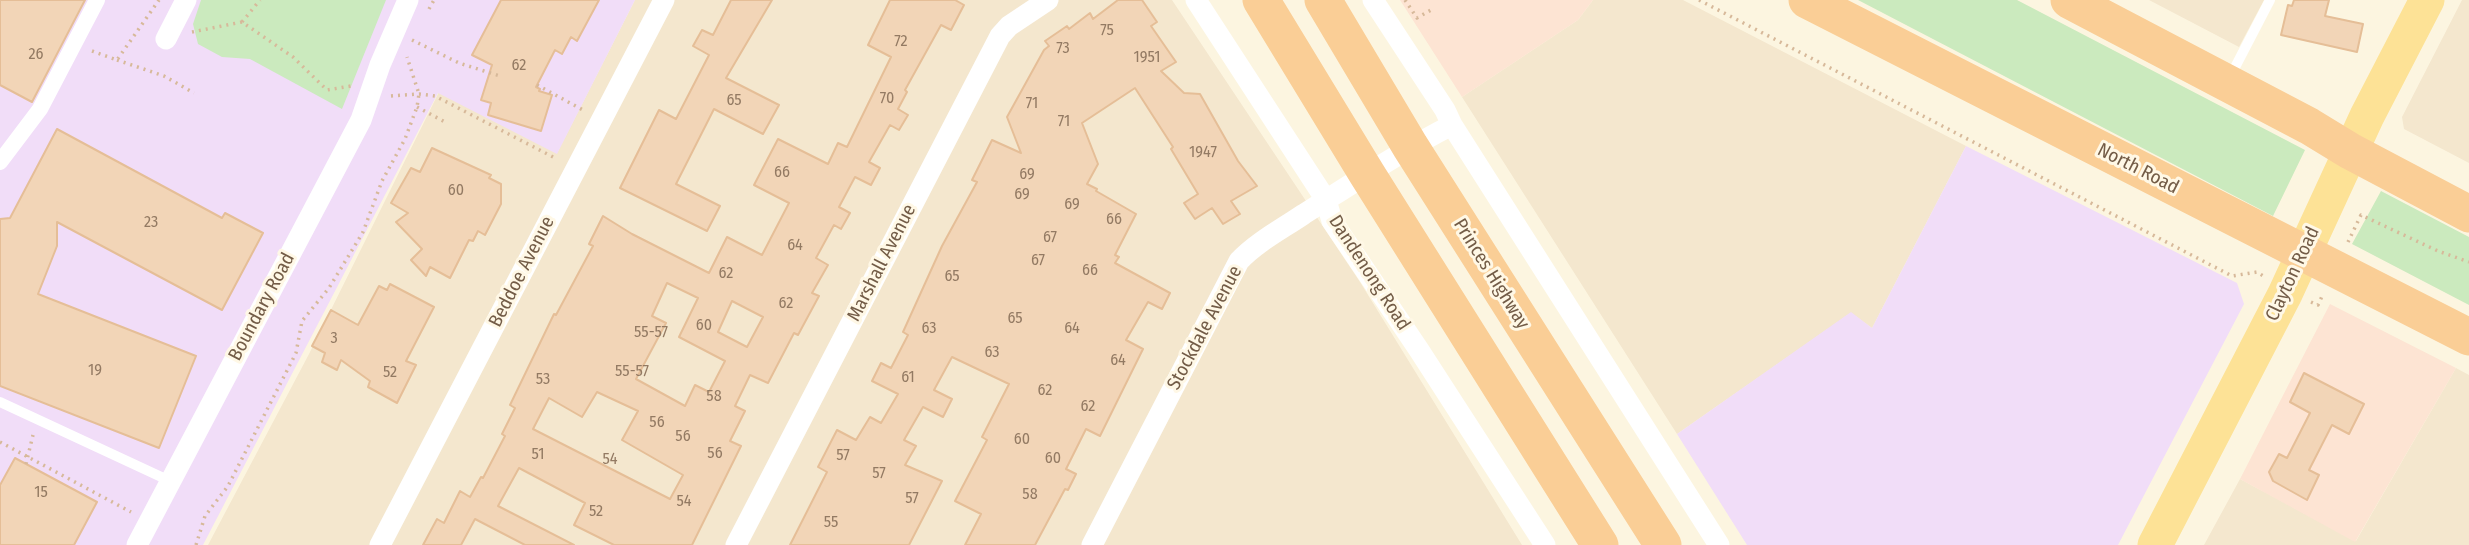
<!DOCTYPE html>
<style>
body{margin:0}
canvas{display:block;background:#fcf5e0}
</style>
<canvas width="2469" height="545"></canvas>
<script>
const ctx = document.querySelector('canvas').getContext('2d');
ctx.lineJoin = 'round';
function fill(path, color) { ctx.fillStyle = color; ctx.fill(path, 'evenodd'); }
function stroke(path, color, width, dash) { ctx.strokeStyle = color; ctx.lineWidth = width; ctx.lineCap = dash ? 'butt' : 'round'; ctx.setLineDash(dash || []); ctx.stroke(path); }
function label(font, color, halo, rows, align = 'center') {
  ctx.font = font + ' "Fira Sans Condensed",sans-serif'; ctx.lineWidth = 6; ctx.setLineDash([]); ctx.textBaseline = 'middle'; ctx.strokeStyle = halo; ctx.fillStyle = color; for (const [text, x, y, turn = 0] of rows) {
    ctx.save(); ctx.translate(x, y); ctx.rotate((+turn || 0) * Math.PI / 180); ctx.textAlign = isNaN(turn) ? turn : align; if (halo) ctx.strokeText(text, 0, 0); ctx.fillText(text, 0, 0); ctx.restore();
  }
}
fill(new Path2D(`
 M635,0H1172L1360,282L1522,545H208L309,354L439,92L557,153Z
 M1593,0H1683L1966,146L1872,328L1851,313L1677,434L1462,97L1578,20Z
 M2149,0H2264L2239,47Z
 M2462,0H2469V163L2404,129L2402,117Z
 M2456,368L2469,375V545H2204L2240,479L2356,541Z`), '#f4e7ce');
fill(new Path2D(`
 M1400,0H1593L1578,20L1462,97Z
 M2330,304L2456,368L2355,542L2240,479Z`), '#fde4d3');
fill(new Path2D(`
 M0,0H635L557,154L438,93L203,545H0Z
 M1966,146L2237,283L2244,304L2118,545H1747L1677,434L1851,312L1872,328Z`), '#f1ddf8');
fill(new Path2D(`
 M201,0H386L342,109L250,59L222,57L198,44L193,24Z
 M1858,0H2017L2305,150L2273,216Z
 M2381,191L2469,237V305L2352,244Z`), '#cbeabe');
const building = new Path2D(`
 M0,0H85L32,102L0,85Z
 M501,0H599L577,41L571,37L562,54L555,50L536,87L540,89L539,91L552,95L541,131L488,115L491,103L481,100L492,65L472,55Z
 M731,0H772L726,78L779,105L763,134L714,109L676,184L720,206L707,231L620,188L659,110L676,119L709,55L693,46L702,30L713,35Z
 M890,0H955L964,5L951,30L941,25L905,90L907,92L898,109L908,115L899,130L890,125L869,162L880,168L871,185L855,177L839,207L850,213L841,229L834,225L816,258L828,265L812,293L819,296L798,335L794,333L768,383L750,375L735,406L745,411L730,441L741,446L692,545H614L574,525L585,503L519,468L498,506L574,545H525L475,519L461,545H423L437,519L444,523L460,491L470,497L481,477L483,478L505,436L502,434L515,408L510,405L554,314L556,315L593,246L589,244L603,216L632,234L709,273L727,237L762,255L789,203L754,185L778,139L828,164L838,143L847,147L891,57L868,45ZM667,283L698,298L679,337L725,361L709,392L695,385L685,406L636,379L666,323L652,316ZM732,301L763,317L747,347L718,332ZM597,392L638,411L622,440L683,475L670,499L533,429L549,398L582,417Z
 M1118,0H1142L1157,22L1151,26L1176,62L1161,71L1184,93L1200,94L1238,161L1257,186L1231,201L1240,214L1223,224L1212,208L1195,219L1184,203L1198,194L1171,149L1173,147L1135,88L1082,123L1098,164L1087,184L1097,189L1096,191L1136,214L1115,255L1119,257L1115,263L1170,293L1162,309L1148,302L1126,340L1143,349L1100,436L1086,429L1066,469L1076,474L1068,490L1065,489L1035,545H965L981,514L955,501L987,440L982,437L1009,384L952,357L934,390L952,399L943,417L923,407L904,440L916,446L905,465L942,481L909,545H790L827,472L818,467L837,430L856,440L870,417L881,423L898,394L872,381L881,363L891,368L908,335L903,332L942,246L977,182L972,180L992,140L1021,153L1007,117L1044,50L1049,46L1045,41L1067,26L1069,29L1090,13L1093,19Z
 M2294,0H2329L2325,16L2363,24L2357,52L2281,35L2288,5L2292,6Z
 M57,129L222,218L225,213L263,233L222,310L57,222V246L38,294L196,356L159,448L0,386V219L10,218Z
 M432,148L491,175L489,178L501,184V204L485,235L478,231L473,241L469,240L450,278L430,267L426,276L411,260L422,249L396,222L408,213L391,203L411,168L420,172Z
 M390,284L434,307L406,361L416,365L397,403L368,387L370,381L341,360L337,370L322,362L325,353L312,346L331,310L358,325L379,286L387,290Z
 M2304,373L2364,404L2349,434L2332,425L2309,470L2319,475L2307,500L2273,481L2269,472L2279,454L2287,458L2310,413L2290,402Z
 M15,458L97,502L74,545H0V485Z`);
fill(building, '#f2d5b7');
stroke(building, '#e5be97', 2);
stroke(new Path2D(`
 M1405,0L1417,18L1431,10
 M1699,0L2232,276L2257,272L2265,277
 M429,9L434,0
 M242,22L260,0
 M192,32L242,22L293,57L327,90L351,86
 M412,40L459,63L500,76
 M92,51L117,60L159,0
 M117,60L164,76L194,93
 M537,85L583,110
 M391,96L419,94L435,96L557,159
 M417,107L445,122
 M2348,242L2361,215L2438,251L2469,262
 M2311,302L2318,305L2323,294
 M0,442L131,512
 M26,464L33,435
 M196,545L205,516L228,486L296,353L302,321L329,288L363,232L382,181L405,139L417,107L419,94L407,57`), '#d7b99a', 3.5, [2, 5]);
stroke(new Path2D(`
 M2230,77L2270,0
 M0,402L170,481`), '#fff', 10);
stroke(new Path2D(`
 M0,162L40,109L97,0`), '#fff', 16);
stroke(new Path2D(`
 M1196,0L1326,200L1332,221L1419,350L1545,545
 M1373,0L1445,110L1452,125L1719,545
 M166,39L186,0
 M137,545L361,120L380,65L408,0
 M380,545L664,0
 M736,545L1000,36L1009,26L1048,0
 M1092,545L1239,261C1257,242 1282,229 1304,214C1353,183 1401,151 1452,125`), '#fff', 21);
stroke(new Path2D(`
 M2155,545L2285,294L2367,116L2427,0`), '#fde296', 35);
stroke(new Path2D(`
 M1261,0L1367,174L1600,545
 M1323,0L1410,146L1663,545
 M1807,0L2469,337
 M2069,0L2309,126L2350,151L2469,214`), '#face96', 37);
label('16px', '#937a63', null, [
 ["75",1107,31],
 ["72",901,42],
 ["73",1063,49],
 ["26",36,55],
 ["1951",1147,58],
 ["62",519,66],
 ["70",887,99],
 ["65",734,101],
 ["71",1032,104],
 ["71",1064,122],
 ["1947",1203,153],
 ["66",782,173],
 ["69",1027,175],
 ["60",456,191],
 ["69",1022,195],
 ["69",1072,205],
 ["66",1114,220],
 ["23",151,223],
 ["67",1050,238],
 ["64",795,246],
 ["67",1038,261],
 ["66",1090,271],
 ["62",726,274],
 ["65",952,277],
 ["62",786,304],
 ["65",1015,319],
 ["60",704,326],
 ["63",929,329],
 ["64",1072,329],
 ["55-57",651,333],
 ["3",334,339],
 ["63",992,353],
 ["64",1118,361],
 ["19",95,371],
 ["55-57",632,372],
 ["52",390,373],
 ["61",908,378],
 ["53",543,380],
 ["62",1045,391],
 ["58",714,397],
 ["62",1088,407],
 ["56",657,423],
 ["56",683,437],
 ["60",1022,440],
 ["56",715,454],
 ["51",538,455],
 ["57",843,456],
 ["60",1053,459],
 ["54",610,460],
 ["57",879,474],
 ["15",41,493],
 ["58",1030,495],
 ["57",912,499],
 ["54",684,502],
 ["52",596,512],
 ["55",831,523]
]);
label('19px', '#735c47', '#fff8e6', [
 ["North Road",2138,169,27],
 ["Marshall Avenue",882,263,-63],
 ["Beddoe Avenue",522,272,-63],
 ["Dandenong Road",1369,273,57],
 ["Princes Highway",1491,274,58],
 ["Clayton Road",2293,274,-65],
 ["Boundary Road",262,307,-62],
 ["Stockdale Avenue",1205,328,-62]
]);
</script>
